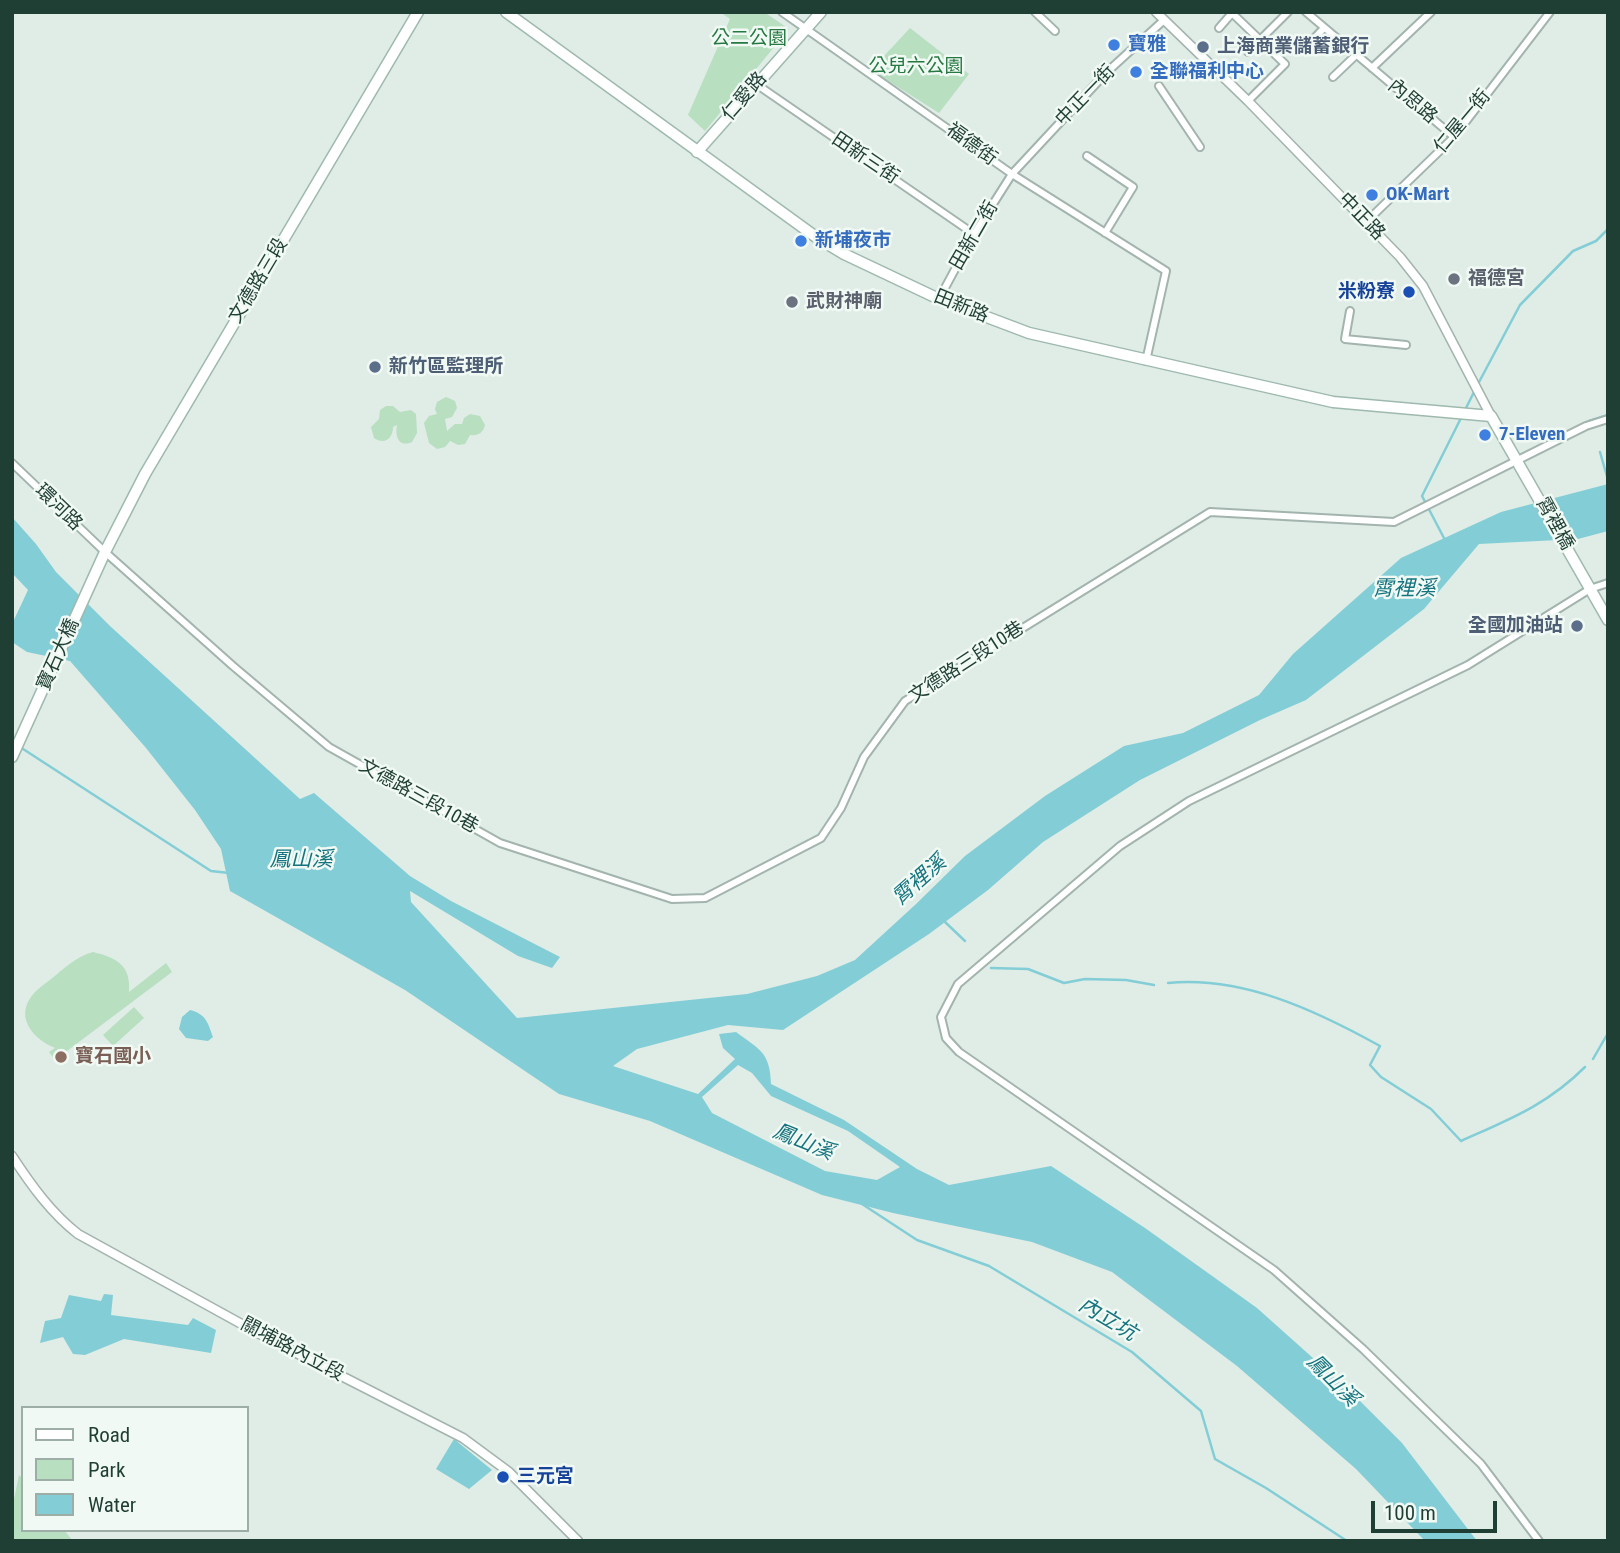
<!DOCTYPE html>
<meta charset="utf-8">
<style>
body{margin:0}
#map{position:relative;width:1620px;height:1553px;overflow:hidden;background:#e0ece6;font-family:"Roboto Condensed",sans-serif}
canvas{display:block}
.frame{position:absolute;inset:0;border:14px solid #1f3e34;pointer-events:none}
.legend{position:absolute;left:21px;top:1406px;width:228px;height:126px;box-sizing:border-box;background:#f1f9f4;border:2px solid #9daea7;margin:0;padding:9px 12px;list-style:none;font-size:21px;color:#1f3e34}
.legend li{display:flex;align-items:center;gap:14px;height:35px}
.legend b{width:35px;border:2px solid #9daea7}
.scale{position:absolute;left:1371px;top:1501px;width:126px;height:32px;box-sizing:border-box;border:4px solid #1f3e34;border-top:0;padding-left:9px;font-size:21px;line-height:24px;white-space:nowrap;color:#1f3e34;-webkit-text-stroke:5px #f1f9f4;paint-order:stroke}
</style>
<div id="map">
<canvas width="1620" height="1553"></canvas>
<div class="frame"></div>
<ul class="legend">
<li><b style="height:9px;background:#fff"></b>Road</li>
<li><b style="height:19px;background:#b7dfc0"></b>Park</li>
<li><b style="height:19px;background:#83ced6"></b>Water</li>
</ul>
<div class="scale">100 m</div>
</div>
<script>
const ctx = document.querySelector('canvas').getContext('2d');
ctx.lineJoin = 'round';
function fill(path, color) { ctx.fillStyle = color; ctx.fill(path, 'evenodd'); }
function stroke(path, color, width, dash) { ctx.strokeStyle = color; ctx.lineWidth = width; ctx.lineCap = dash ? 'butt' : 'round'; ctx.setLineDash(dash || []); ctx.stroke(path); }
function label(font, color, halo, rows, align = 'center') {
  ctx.font = font + ' "Roboto Condensed","Noto Sans TC",sans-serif'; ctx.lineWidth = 5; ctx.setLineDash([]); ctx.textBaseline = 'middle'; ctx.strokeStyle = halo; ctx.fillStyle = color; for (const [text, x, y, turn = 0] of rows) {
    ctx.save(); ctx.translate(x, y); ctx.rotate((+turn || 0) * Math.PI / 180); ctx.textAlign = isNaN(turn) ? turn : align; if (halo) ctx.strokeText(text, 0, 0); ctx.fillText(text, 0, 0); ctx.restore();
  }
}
fill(new Path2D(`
 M720,12H764L789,29L705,131L688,115L730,19Z
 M910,28L969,74L939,113L871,70Z
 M446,397L455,401L457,408L452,417L445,419L447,431L455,424H462L464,418L470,414L480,416L485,425C483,433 478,436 470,435L465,444L458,445L450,441L445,447L437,449L429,443L424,423L429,416L437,414L435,409L437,402Z
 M386,406H393L400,412L411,410L416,414L417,433L412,442C398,448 395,436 397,425L393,427C393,439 384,445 374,438L371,427L379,419L380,410Z
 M93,952C117,958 131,965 129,992L166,963L172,972L55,1060L49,1052L55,1048C35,1040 15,1019 31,997C37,988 48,982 56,975C68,965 78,956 93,952Z
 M134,1007L144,1018L113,1046L103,1035Z
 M19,1475L23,1479V1530H64L73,1541H12V1509Z`), '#b7dfc0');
fill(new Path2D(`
 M1608,484V531L1578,539L1479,544L1424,609L1306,700L1260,720L1140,780L1043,842L988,890L929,934L783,1030L728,1025L637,1049L613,1066L698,1094L735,1059L723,1048L719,1034L736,1032C760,1050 770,1052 771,1084L844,1120L917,1169L949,1185L1051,1166L1145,1228L1257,1308L1351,1392L1402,1443L1477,1541H1425L1356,1469L1237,1366L1112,1272L1032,1242L893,1213L822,1195L650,1121L559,1094L405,990L230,891L221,849L195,810L146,748L70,661L27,652L12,642V624L28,590L12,573V517L36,544L56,572L110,626L300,799L314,793L410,876L451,901L560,957L552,968L518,956L410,891L411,902L517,1018L747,994L817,976L855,960L916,904L965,856L1045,796L1124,746L1183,733L1259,695L1293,654L1401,558L1501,512ZM738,1065L752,1073L771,1096L848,1131L900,1167L877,1180L825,1171L712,1113L702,1097Z
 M190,1010C206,1014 208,1023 213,1037L208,1041L186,1038L179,1029L182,1017Z
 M104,1294L113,1295L111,1315L188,1325L193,1318L216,1330L211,1353L124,1339L85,1355L73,1354L63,1337L40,1343L45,1321L61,1318L69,1295L101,1301Z
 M454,1439L492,1470L469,1489L436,1469Z`), '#83ced6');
stroke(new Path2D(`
 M1478,384L1520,305L1573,251L1596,241L1608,229
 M1589,421L1608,415
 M1600,452L1608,480
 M1445,540L1422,496L1475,390
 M20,747L211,871L229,873
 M945,922L965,941
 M991,968L1028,969L1064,983L1085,979L1126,980L1154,985
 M1168,983C1243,976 1315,1010 1380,1046L1370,1065L1381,1077L1431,1109L1461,1141C1510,1119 1547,1105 1585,1067
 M1593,1059L1608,1033
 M862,1204L917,1240L989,1266L1132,1352L1201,1411L1215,1459L1266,1488L1347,1541`), '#83ced6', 2.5);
const minor = new Path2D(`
 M782,12L1012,174L1166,271L1146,361
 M1035,12L1055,31
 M1306,12L1454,137
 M1232,13L1285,64L1248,101
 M1219,28L1233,12
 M1303,50L1324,28
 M1248,52L1288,12
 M1372,68L1431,12
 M1333,77L1356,55
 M756,84L974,234
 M1159,86L1200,147
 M1087,156L1133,187L1105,233
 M1366,222L1454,137L1550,12
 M939,299L974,234L1012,174L1107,72L1164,20
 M1350,311L1345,339L1406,345
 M12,463L105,552L233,666L329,747L500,843L672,899L705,898L821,838L841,808L864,757L905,701L1210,512L1394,522L1586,426L1608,419
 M1539,1541L1481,1464L1363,1349L1274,1270L959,1052L946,1038L941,1017L958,984L1120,846L1189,801L1468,665L1590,589L1608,583`);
const tertiary = new Path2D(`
 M1156,12L1248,101L1400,257L1423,286L1491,416
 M12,1156C31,1185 51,1213 78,1234L267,1338L463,1438L509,1472L578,1541`);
const secondary = new Path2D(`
 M506,12L816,237L844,254L939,299L1029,333L1333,402L1491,416L1608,620
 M697,152L821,12
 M12,757L105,552L145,474L418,12`);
stroke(minor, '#a2b4ad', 10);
stroke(tertiary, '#a2b4ad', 11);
stroke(secondary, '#9eb9ae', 13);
stroke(minor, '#fff', 6);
stroke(tertiary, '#fff', 8);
stroke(secondary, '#fff', 10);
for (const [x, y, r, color] of [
 [1114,45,7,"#3f7fe0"],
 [1203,47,7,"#5c6f8a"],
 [1136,72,7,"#3f7fe0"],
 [1372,195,7,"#3f7fe0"],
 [801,241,7,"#3f7fe0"],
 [1454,279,7,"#6b7280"],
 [1409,292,7,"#1a4fb4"],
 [792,302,7,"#6b7280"],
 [375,367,7,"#5c6f8a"],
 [1485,435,7,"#3f7fe0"],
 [1577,626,7,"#5c6f8a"],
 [61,1057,7,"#8d6e63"],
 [503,1477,7,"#1a4fb4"]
]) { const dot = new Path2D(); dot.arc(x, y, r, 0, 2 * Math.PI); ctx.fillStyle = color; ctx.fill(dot); stroke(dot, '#f1f9f4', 2.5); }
label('19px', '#267841', '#f1f9f4', [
 ["公二公園",749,39],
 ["公兒六公園",916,67]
]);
label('bold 19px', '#366cbe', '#f1f9f4', [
 ["寶雅",1128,45],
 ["全聯福利中心",1150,72],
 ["OK-Mart",1386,195],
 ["新埔夜市",815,241],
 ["7-Eleven",1499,435]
], 'left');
label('bold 19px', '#4e5e75', '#f1f9f4', [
 ["上海商業儲蓄銀行",1217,47],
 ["新竹區監理所",389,367],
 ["全國加油站",1563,626,"right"]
], 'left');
label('19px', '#1f3e34', '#f1f9f4', [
 ["中正一街",1086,96,-46],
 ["仁愛路",745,97,-49],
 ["內思路",1412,102,40],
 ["仁屋一街",1463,122,-50],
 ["福德街",971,145,36],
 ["田新三街",865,159,34],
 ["中正路",1361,217,46],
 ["田新二街",975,236,-60],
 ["文德路三段",259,281,-59],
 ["田新路",961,307,22],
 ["環河路",58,508,44],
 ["霄裡橋",1554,524,61],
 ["寶石大橋",59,655,-66],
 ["文德路三段10巷",967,663,-33],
 ["文德路三段10巷",418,797,29],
 ["關埔路內立段",292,1350,28]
]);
label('bold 19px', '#5b616d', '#f1f9f4', [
 ["福德宮",1468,279],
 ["武財神廟",806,302]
], 'left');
label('bold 19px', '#164399', '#f1f9f4', [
 ["米粉寮",1395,292],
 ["三元宮",517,1477,"left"]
], 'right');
label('bold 19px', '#785e54', '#f1f9f4', [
 ["寶石國小",75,1057]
], 'left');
label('italic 21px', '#15737e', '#f1f9f4', [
 ["霄裡溪",1404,590],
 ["鳳山溪",301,861],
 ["霄裡溪",920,881,-41],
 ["鳳山溪",803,1143,22],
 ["內立坑",1107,1320,31],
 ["鳳山溪",1332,1381,45]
]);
</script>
